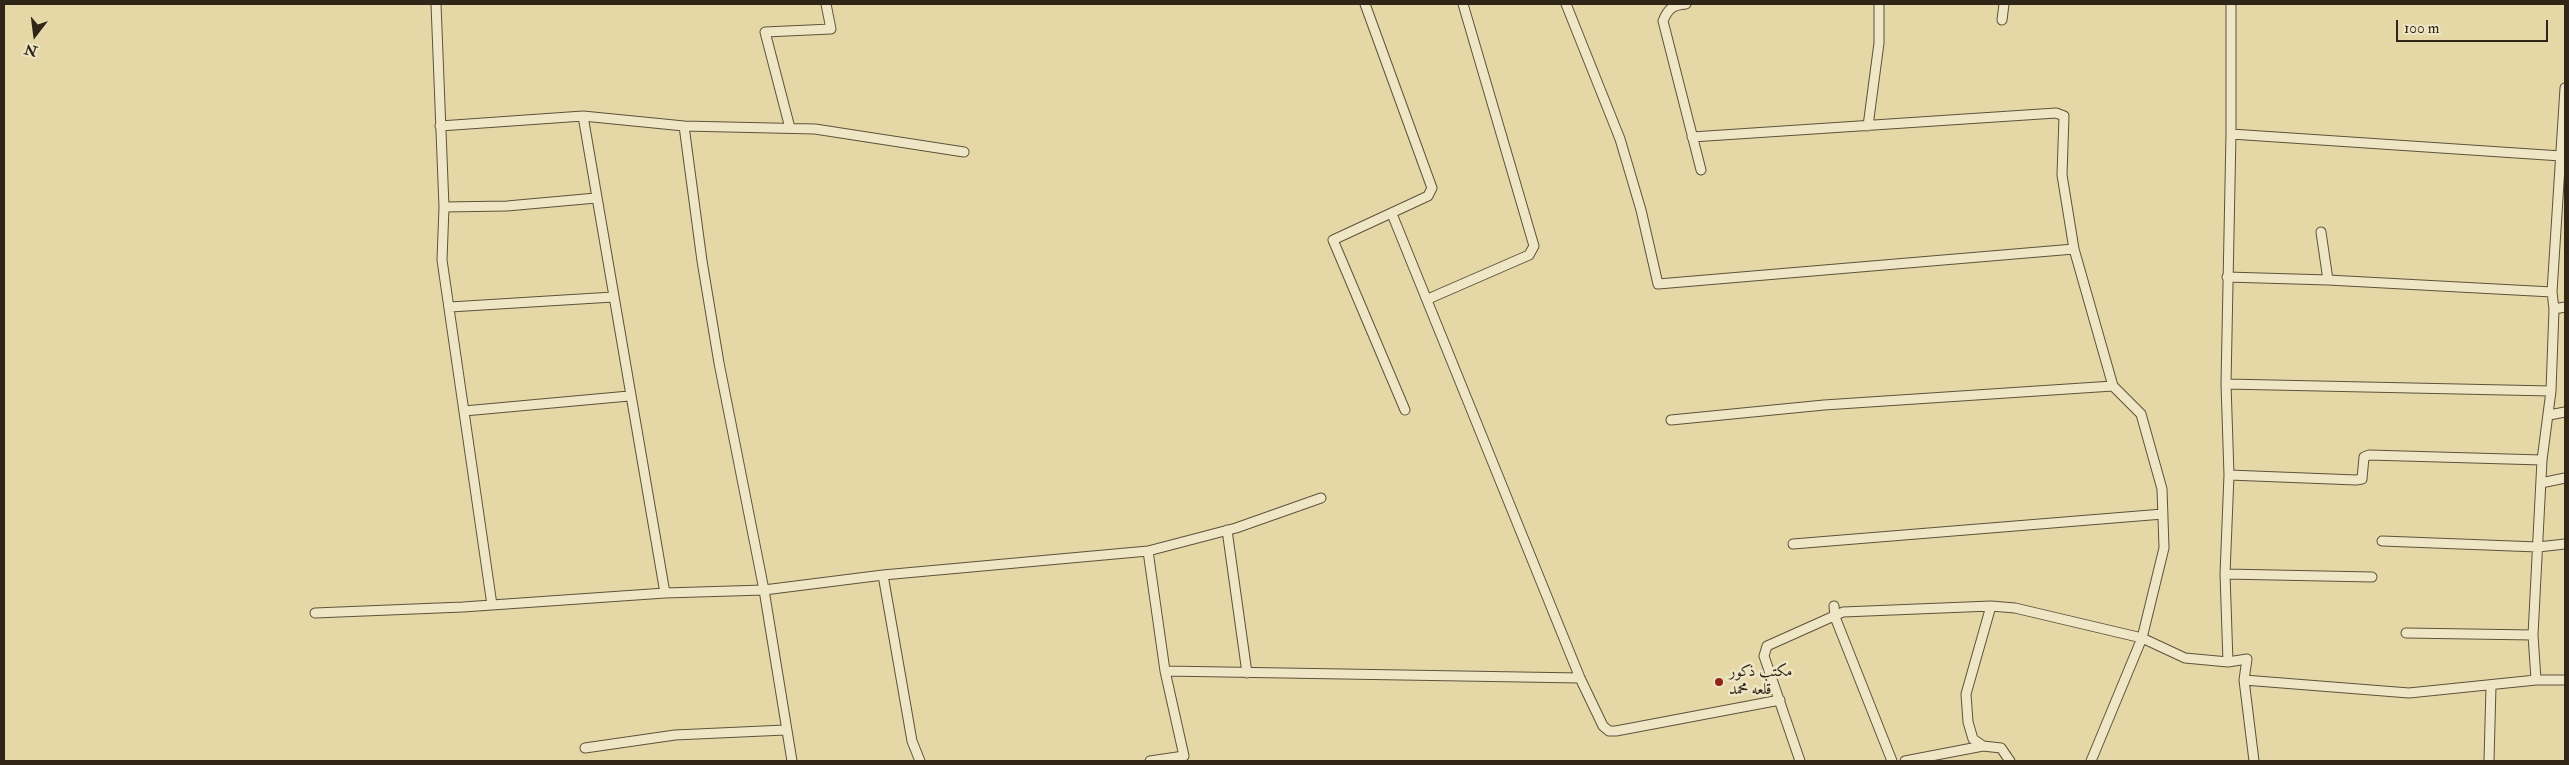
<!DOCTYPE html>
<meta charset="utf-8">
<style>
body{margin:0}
#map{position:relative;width:2569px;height:765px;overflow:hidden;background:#e5d8a6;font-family:"IM FELL Double Pica",serif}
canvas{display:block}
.frame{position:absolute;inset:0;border:5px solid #302618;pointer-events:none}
.north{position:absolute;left:10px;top:10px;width:50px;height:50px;-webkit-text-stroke:4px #eee6c5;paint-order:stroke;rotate:195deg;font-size:14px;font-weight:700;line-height:20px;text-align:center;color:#302618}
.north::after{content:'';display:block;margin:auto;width:18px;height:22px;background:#302618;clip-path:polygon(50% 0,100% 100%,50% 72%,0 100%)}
.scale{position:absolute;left:2396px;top:20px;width:152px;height:22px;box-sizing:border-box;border:2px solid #302618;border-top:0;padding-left:6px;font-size:15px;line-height:18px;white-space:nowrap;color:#302618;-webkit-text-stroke:4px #eee6c5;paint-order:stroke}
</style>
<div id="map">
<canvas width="2569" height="765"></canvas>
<div class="frame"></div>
<div class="north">N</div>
<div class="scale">100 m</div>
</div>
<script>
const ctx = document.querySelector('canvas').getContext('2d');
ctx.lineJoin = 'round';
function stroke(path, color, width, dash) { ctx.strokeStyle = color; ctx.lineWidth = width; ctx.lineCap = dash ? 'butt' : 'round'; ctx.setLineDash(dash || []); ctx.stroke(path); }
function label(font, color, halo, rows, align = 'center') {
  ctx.font = font + ' "IM FELL Double Pica",Amiri,serif'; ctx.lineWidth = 5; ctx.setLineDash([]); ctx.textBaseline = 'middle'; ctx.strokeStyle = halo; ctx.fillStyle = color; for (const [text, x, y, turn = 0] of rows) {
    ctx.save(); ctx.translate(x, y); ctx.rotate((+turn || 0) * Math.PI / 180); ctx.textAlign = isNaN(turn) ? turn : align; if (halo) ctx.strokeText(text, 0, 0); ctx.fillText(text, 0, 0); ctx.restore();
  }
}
const street = new Path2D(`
 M436,4L444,207L442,260L492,605
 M1365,4L1432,188L1428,196L1333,240L1405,410
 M1566,4L1620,139L1641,210L1658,284L2074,249
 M1686,4C1672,5 1668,9 1663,21L1701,170
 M2002,20L2004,4
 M583,116L665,593
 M440,126L583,116L684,126
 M1868,126L1879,43V4
 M790,128L765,32L831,29L826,4
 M2231,134L2561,156
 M1692,137L2056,113L2064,116L2062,175L2074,249L2113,386L2141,414L2162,489L2164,548L2142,638L2091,761
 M444,207L507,206L596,198
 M1392,214L1580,678L1603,726L1609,731H1616L1780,700
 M2321,232L2328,280
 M2227,277L2328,280L2552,292
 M1428,299L1529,255L1534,246L1463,4
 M450,307L613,297
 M2554,309L2565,307
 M2226,384L2551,391
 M464,411L629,396
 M2549,415L2565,412
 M1671,420L1824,405L2113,386
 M2229,475L2356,480L2362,479L2364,457L2369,455L2542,460
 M2541,483L2565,478
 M1227,530L1247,673
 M2382,541L2538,547L2565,544
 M1793,544L2163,514
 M1148,551L1165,671L1184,756L1150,761
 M2225,574L2372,577
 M883,575L912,741L920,761
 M1834,606L1835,617L1892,761
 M1991,606L1966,694L1968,722L1973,739L1983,746L2001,748L2010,761
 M315,613L463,607L665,593L764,590L883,575L1148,551L1236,528L1321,498
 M2406,633L2533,635
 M2228,662L2247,659L2244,680L2409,693L2536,680H2565
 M1165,671L1580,678
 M2244,680L2254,761
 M2536,680L2533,635L2542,460L2551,391L2554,309L2552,292L2565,88
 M585,748L675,735L785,730
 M792,761L764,590L719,363L702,261L684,126L815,129L964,152
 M1800,761L1764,656L1767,646L1843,612L1991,606L2015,608L2142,638L2185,658L2228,662L2225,574L2229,475L2226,384L2231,134V4
 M1905,761L1983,746
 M2489,761L2491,686`);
stroke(street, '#5d523c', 11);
stroke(street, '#eee6c5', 9);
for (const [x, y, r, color] of [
 [1719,682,5,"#8f2418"]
]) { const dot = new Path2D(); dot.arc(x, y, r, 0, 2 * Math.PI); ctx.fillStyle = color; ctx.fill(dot); stroke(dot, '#eee6c5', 2); }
label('16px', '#302618', '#eee6c5', [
 ["مکتب ذکور",1729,673],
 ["قلعه محمد",1729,691]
], 'left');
</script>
